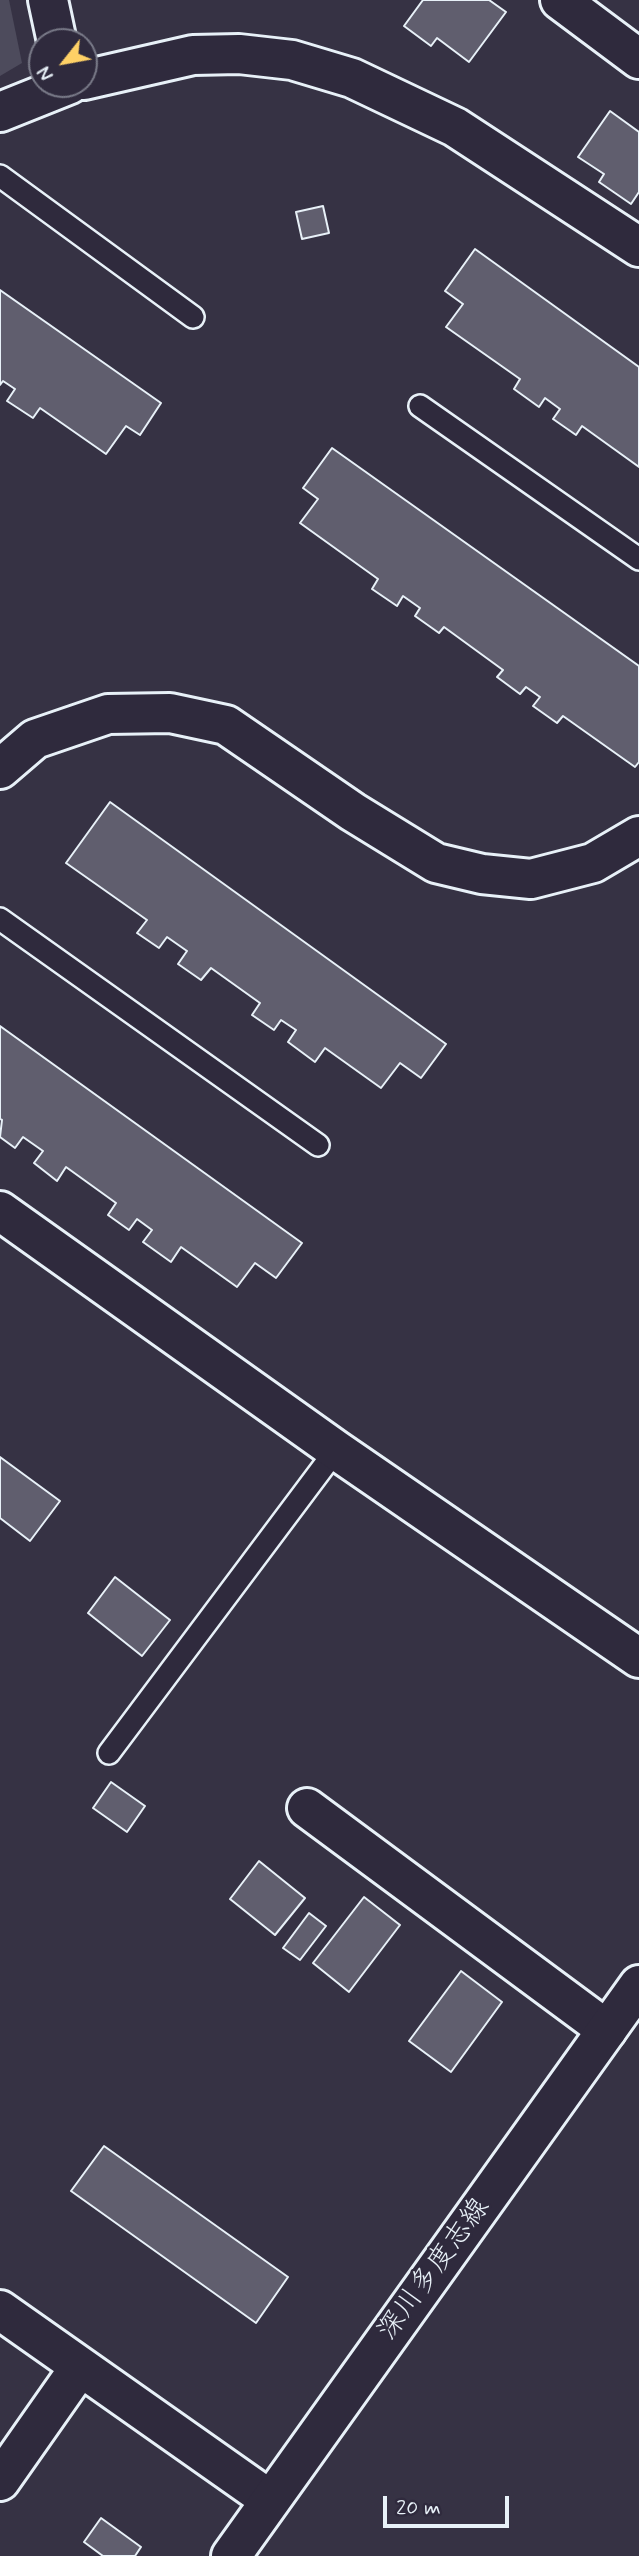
<!DOCTYPE html>
<meta charset="utf-8">
<style>
body{margin:0}
#map{position:relative;width:639px;height:2556px;overflow:hidden;background:#363244;font-family:Mynerve,sans-serif}
canvas{display:block}
.north{position:absolute;left:28px;top:28px;width:70px;height:70px;box-sizing:border-box;background:#2f2a3d;border:2px solid #797a88;border-radius:50%;rotate:239deg;font-size:19px;font-weight:700;line-height:28px;text-align:center;color:#e8f1f8}
.north::after{content:'';display:block;margin:auto;width:24px;height:32px;background:#ffd166;clip-path:polygon(50% 0,100% 100%,50% 72%,0 100%)}
.scale{position:absolute;left:383px;top:2496px;width:126px;height:32px;box-sizing:border-box;border:4px solid #e8f1f8;border-top:0;padding-left:9px;font-size:21px;line-height:24px;white-space:nowrap;color:#e8f1f8;-webkit-text-stroke:5px #2f2a3d;paint-order:stroke}
</style>
<div id="map">
<canvas width="639" height="2556"></canvas>
<div class="north">N</div>
<div class="scale">20 m</div>
</div>
<script>
const ctx = document.querySelector('canvas').getContext('2d');
ctx.lineJoin = 'round';
function fill(path, color) { ctx.fillStyle = color; ctx.fill(path, 'evenodd'); }
function stroke(path, color, width, dash) { ctx.strokeStyle = color; ctx.lineWidth = width; ctx.lineCap = dash ? 'butt' : 'round'; ctx.setLineDash(dash || []); ctx.stroke(path); }
function label(font, color, halo, rows, align = 'center') {
  ctx.font = font + ' Mynerve,"Klee One",sans-serif'; ctx.lineWidth = 5; ctx.setLineDash([]); ctx.textBaseline = 'middle'; ctx.strokeStyle = halo; ctx.fillStyle = color; for (const [text, x, y, turn = 0] of rows) {
    ctx.save(); ctx.translate(x, y); ctx.rotate((+turn || 0) * Math.PI / 180); ctx.textAlign = isNaN(turn) ? turn : align; if (halo) ctx.strokeText(text, 0, 0); ctx.fillText(text, 0, 0); ctx.restore();
  }
}
fill(new Path2D(`
 M0,0H9L22,63L0,76Z`), '#4d4b5c');
const building = new Path2D(`
 M423,0H489L506,12L469,62L437,38L431,46L404,26Z
 M610,111L639,132V192L631,204L599,182L604,174L578,157Z
 M323,206L329,233L302,239L296,212Z
 M475,249L639,367V467L582,426L576,435L553,419L560,409L545,398L539,407L514,389L520,379L446,327L463,304L445,291Z
 M0,290L161,403L140,435L126,426L106,454L40,408L33,418L7,401L15,389L3,381L0,385Z
 M332,448L639,666V762L635,767L563,716L557,723L533,706L540,697L526,687L520,694L497,677L503,670L444,627L439,633L415,616L420,608L403,596L397,606L372,589L378,579L300,523L318,499L303,488Z
 M110,802L446,1044L421,1078L400,1063L381,1088L325,1048L315,1062L288,1042L296,1030L281,1020L274,1030L252,1015L260,1003L211,968L201,980L178,964L187,951L167,937L159,948L137,933L147,920L66,863Z
 M0,1026L302,1243L276,1278L255,1263L237,1287L181,1247L171,1262L143,1242L152,1230L137,1219L129,1230L108,1215L116,1203L66,1167L57,1181L34,1163L43,1151L23,1137L15,1148L0,1137L2,1120L0,1119Z
 M0,1457L60,1501L30,1541L0,1518Z
 M115,1577L170,1620L142,1656L88,1613Z
 M111,1782L145,1806L127,1832L93,1808Z
 M259,1861L305,1898L275,1935L230,1899Z
 M364,1897L400,1925L349,1992L313,1963Z
 M309,1913L326,1926L300,1960L283,1948Z
 M461,1971L502,2002L451,2072L409,2041Z
 M104,2146L288,2277L256,2323L71,2191Z
 M101,2518L141,2547L135,2556H103L84,2542Z`);
fill(building, '#605e6e');
stroke(building, '#e8f1f8', 2);
const lane = new Path2D(`
 M0,176L193,317
 M420,406L639,559
 M0,919L318,1145
 M109,1753L336,1450`);
const street = new Path2D(`
 M48,0L57,42
 M560,0L639,59
 M84,80L193,55L239,54L292,60L352,78L455,127L639,247
 M0,112L70,84
 M0,769L35,739L108,714L170,713L226,725L353,812L436,863L482,874L531,879L593,863L639,836
 M307,1808L607,2030
 M0,2310L270,2500
 M0,2481L80,2367`);
const secondary = new Path2D(`
 M0,1211L336,1450L639,1658
 M231,2556L639,1985`);
stroke(lane, '#e8f1f8', 26);
stroke(street, '#e8f1f8', 44);
stroke(secondary, '#e8f1f8', 44);
stroke(lane, '#2f2a3d', 21);
stroke(street, '#2f2a3d', 38);
stroke(secondary, '#2f2a3d', 38);
label('28px', '#e8f1f8', '#2f2a3d', [
 ["深川多度志線",435,2270,-54]
]);
</script>
